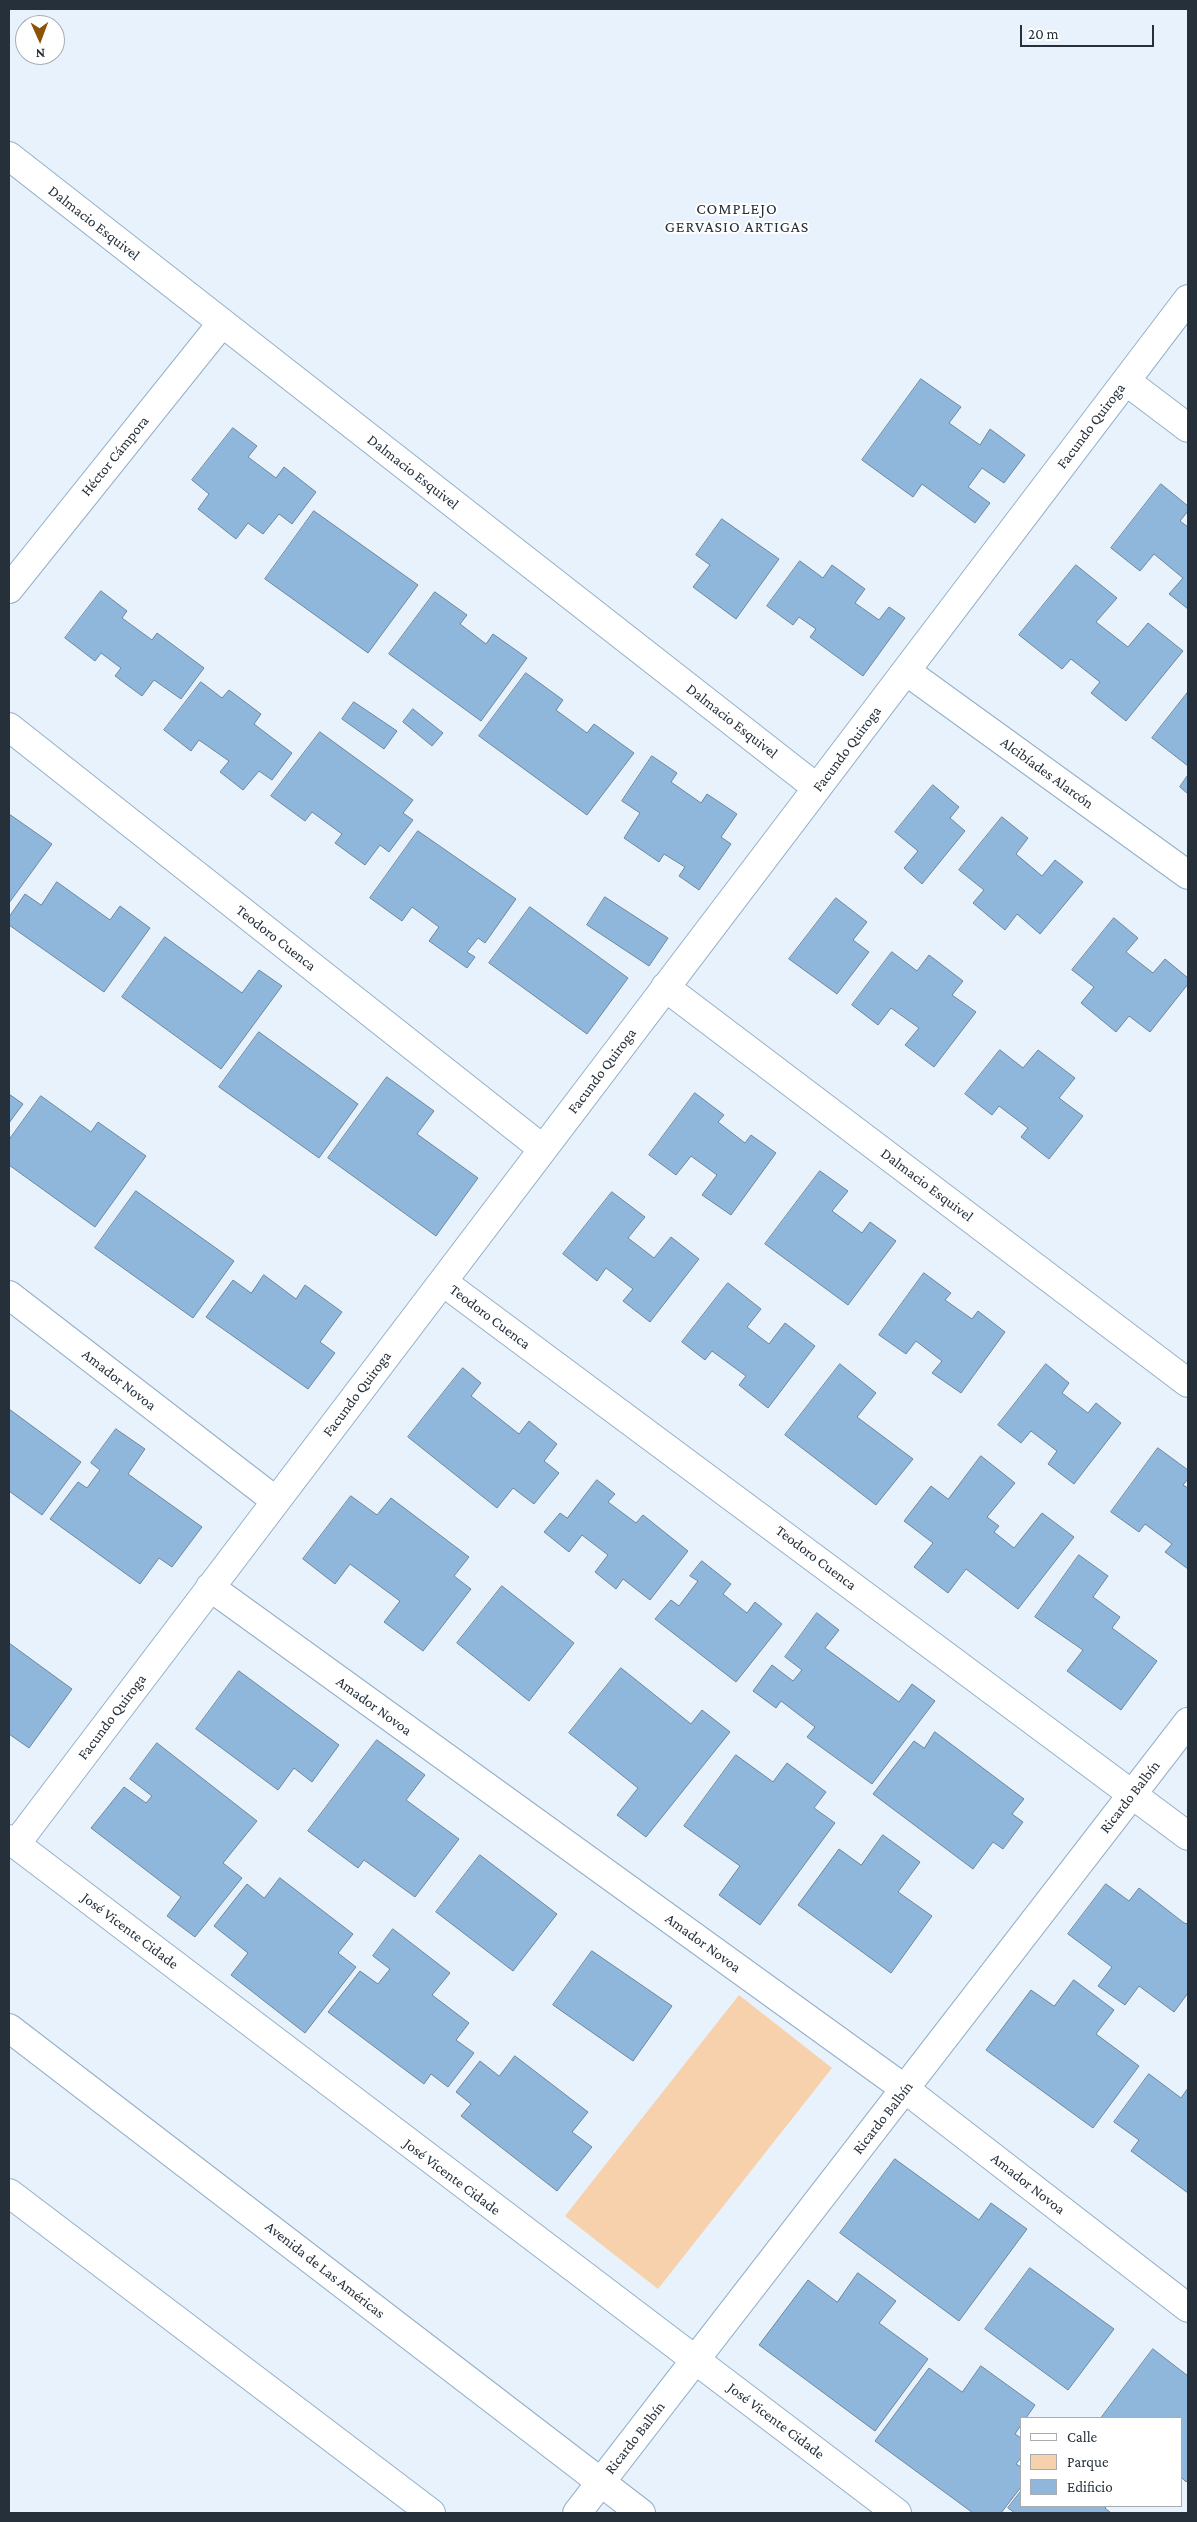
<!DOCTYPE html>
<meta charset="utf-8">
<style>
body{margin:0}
#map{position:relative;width:1197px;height:2522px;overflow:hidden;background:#e7f2fd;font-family:"Crimson Pro",serif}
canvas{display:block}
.frame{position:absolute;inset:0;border:10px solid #25303a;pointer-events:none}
.legend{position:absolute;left:1020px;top:2417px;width:162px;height:90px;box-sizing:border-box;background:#fff;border:1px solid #a8acb0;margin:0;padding:6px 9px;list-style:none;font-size:15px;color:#25303a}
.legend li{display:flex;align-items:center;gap:10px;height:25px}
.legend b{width:25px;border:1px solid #a8acb0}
.north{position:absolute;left:15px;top:15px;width:50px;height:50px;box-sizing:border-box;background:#fff;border:1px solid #a8acb0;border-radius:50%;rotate:178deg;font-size:14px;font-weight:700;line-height:20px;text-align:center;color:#25303a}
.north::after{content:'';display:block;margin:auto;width:18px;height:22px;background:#8a5305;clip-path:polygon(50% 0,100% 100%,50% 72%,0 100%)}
.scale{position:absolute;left:1020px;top:25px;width:134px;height:22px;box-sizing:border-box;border:2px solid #25303a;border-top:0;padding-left:6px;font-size:15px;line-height:18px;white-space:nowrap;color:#25303a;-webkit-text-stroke:4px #fff;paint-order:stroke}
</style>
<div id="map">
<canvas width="1197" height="2522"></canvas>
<div class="frame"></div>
<ul class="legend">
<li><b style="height:6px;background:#fff"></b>Calle</li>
<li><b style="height:14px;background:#f7d1ac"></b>Parque</li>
<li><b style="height:14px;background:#8fb7db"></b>Edificio</li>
</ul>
<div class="north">N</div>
<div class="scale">20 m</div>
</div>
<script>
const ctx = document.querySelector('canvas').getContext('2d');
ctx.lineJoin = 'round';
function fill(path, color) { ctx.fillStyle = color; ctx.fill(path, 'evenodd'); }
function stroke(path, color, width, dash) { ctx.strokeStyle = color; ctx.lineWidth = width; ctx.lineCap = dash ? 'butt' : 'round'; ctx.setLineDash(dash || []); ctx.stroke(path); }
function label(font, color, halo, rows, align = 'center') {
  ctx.font = font + ' "Crimson Pro",serif'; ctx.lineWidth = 4; ctx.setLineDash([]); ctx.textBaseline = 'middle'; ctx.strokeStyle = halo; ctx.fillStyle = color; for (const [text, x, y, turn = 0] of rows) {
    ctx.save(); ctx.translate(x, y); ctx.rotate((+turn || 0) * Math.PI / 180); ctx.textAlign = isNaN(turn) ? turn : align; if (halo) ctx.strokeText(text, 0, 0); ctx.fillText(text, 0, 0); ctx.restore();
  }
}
fill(new Path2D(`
 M739,1995L832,2068L658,2289L565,2216Z`), '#f7d1ac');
const building = new Path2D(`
 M921,379L961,407L949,423L980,445L990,429L1025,455L1004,483L982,468L968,487L990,503L975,523L922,484L913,497L862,460Z
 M233,428L257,446L248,457L276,478L284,467L316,492L292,524L279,514L263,534L248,523L236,539L198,509L209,494L192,480Z
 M1161,484L1188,506V511L1180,521L1188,527V609L1169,594L1183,578L1154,554L1140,571L1111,548Z
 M314,511L418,585L368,653L265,579Z
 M722,519L779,559L736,619L693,587L710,565L696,555Z
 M800,561L823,578L832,565L865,589L855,603L879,620L889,607L905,618L863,676L810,637L816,629L799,617L793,625L767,606Z
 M1076,565L1117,598L1096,622L1128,647L1148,623L1183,651L1126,721L1091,693L1100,682L1071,659L1062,669L1019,635Z
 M101,591L127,611L122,618L152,640L157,633L204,668L181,699L154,680L142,696L115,676L121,668L101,653L95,661L65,638Z
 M435,592L467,615L460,624L486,644L493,634L527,658L481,721L389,654Z
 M526,673L563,700L556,710L587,733L594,724L634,753L587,815L479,736Z
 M201,682L222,698L229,690L261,714L254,724L292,753L272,780L259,771L243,790L220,772L229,761L199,740L191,751L164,730Z
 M1188,692V766L1152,738Z
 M354,702L397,731L384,749L342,719Z
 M413,709L443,733L432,746L403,722Z
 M320,732L413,800L403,813L413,820L389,852L380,845L365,865L335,843L342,834L312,812L305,821L271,796Z
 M652,756L677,773L671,782L701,803L707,794L737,814L721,837L731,844L699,890L679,876L685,867L664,854L659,862L624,838L640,813L622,801Z
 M1188,775V794L1180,787Z
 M933,785L959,807L950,818L965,831L922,884L904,868L918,851L895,832Z
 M9,814L52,844L9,903Z
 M1002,817L1028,838L1016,854L1042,876L1055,860L1083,882L1040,934L1017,914L1005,930L973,903L984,890L959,870Z
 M418,831L516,899L485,943L478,938L467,952L475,957L467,968L429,941L439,927L412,907L402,921L370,898Z
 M57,882L110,920L120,906L150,928L104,992L9,925V917L25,894L41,905Z
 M605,897L668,938L649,966L587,925Z
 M836,898L867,922L853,940L869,952L837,994L789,959Z
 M530,907L628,978L587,1034L489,963Z
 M1114,918L1138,938L1126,952L1153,973L1165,959L1188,978V984L1150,1032L1129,1016L1116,1032L1081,1003L1094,987L1072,970Z
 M165,937L242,993L259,970L282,986L221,1069L122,997Z
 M892,952L917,971L929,955L963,981L952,995L976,1012L934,1067L905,1045L919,1028L891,1008L878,1025L852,1005Z
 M259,1032L358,1104L319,1158L219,1087Z
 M1000,1050L1023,1068L1038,1050L1075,1078L1059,1098L1083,1116L1049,1159L1021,1137L1028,1128L999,1106L992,1115L965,1094Z
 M387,1077L434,1111L417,1134L478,1178L436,1236L328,1158Z
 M695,1093L724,1115L718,1122L745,1143L751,1135L776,1153L731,1215L702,1195L717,1175L691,1156L676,1175L649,1155Z
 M9,1094L23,1104L9,1123Z
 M41,1096L91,1132L98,1122L146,1156L95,1227L9,1165V1140Z
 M820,1171L848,1191L832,1211L862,1233L870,1222L896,1241L848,1305L765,1244Z
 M136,1191L234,1261L193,1318L95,1248Z
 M612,1192L645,1217L628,1238L654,1258L671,1237L699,1259L650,1322L623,1301L633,1289L606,1268L597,1281L563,1254Z
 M924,1273L951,1293L945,1300L972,1319L978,1311L1005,1332L961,1393L932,1373L942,1361L916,1341L906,1354L879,1335Z
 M264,1275L296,1299L305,1285L342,1312L320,1342L335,1353L308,1389L206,1317L233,1280L251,1293Z
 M728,1283L761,1309L747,1327L769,1344L785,1323L815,1346L768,1408L739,1385L746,1376L712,1351L705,1360L682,1342Z
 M840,1364L876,1393L857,1417L913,1459L876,1505L785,1435Z
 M1046,1364L1069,1383L1062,1393L1088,1413L1096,1403L1121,1423L1074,1484L1048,1464L1057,1451L1031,1431L1021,1443L998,1425Z
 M463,1368L481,1383L471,1396L519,1434L529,1421L557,1444L544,1461L559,1473L534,1504L513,1488L497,1508L408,1437Z
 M9,1409L81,1462L42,1515L9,1491Z
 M116,1429L145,1449L128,1474L202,1527L172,1567L159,1558L140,1584L50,1519L78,1482L87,1488L100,1470L91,1463Z
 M1158,1448L1188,1470V1479L1183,1485L1188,1488V1569L1165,1552L1172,1544L1145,1524L1139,1532L1111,1512Z
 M981,1456L1015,1483L987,1517L999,1526L994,1532L1014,1548L1042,1513L1074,1537L1018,1609L966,1569L948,1593L914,1567L933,1543L904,1521L931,1486L948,1499Z
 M597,1480L615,1494L608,1502L636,1523L643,1515L688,1551L650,1600L623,1579L616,1589L595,1572L608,1555L582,1535L569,1552L544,1532L560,1513L567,1518Z
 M351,1496L377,1515L391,1498L469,1557L454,1576L471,1589L423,1651L384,1622L400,1601L350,1564L335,1584L303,1559Z
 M1079,1555L1108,1576L1093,1597L1120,1617L1112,1628L1157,1661L1121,1710L1067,1671L1083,1650L1035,1617Z
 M702,1561L731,1584L723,1594L747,1613L755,1602L782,1624L736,1682L655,1619L671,1600L679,1606L698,1581L690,1576Z
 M502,1586L574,1643L529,1701L457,1643Z
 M817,1613L839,1630L825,1648L899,1702L912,1684L935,1701L872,1784L807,1737L815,1727L781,1701L776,1708L753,1691L772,1665L793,1681L802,1670L785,1657Z
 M9,1643L72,1689L29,1748L9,1734Z
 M621,1668L691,1724L702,1710L730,1732L646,1837L617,1815L638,1788L569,1733Z
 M239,1671L339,1745L312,1782L294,1768L278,1790L196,1729Z
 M935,1732L1024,1799L1012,1814L1023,1822L1003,1849L993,1842L973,1869L873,1794L914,1741L924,1748Z
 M377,1740L425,1775L406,1800L459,1839L415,1897L364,1860L358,1868L308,1831Z
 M157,1743L257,1821L223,1863L242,1878L195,1937L167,1916L181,1897L91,1828L124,1787L146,1803L152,1796L130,1779Z
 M736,1755L773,1782L787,1763L826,1792L814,1808L835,1823L760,1925L719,1895L740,1866L684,1826Z
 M883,1835L920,1862L898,1892L932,1916L891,1973L798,1905L839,1849L861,1865Z
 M480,1855L557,1914L513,1971L436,1912Z
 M280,1878L353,1934L338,1953L356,1967L305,2033L231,1975L248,1953L214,1926L247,1884L264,1898Z
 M1106,1884L1129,1901L1139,1888L1184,1923L1188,1924V1993L1174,2012L1139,1986L1125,2005L1098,1986L1112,1967L1068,1934Z
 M393,1929L450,1973L432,1995L469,2023L456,2040L474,2053L448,2087L431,2074L424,2084L328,2012L360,1971L378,1984L390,1969L373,1956Z
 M592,1951L672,2006L633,2061L553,2005Z
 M1074,1980L1114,2010L1096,2034L1139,2066L1093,2128L986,2050L1031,1990L1054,2006Z
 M515,2056L588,2112L572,2132L592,2147L557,2191L461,2116L471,2104L456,2092L480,2061L499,2076Z
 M1149,2074L1181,2098L1188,2088V2193L1131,2151L1139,2140L1114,2122Z
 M895,2159L979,2220L991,2203L1027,2229L959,2321L840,2233Z
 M1030,2268L1114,2329L1068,2390L985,2329Z
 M858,2273L896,2301L879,2323L928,2359L875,2431L759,2345L808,2280L837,2302Z
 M1153,2349L1188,2376V2479L1186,2482L1181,2477V2418H1101Z
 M981,2366L1035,2405L1026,2418H1021V2425L1015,2434L1021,2438V2458L1016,2464L1021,2467V2487L1001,2513H973L875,2441L929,2368L962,2392Z
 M1021,2491V2506H1107L1105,2508L1111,2513H1015L1008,2508Z`);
fill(building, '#8fb7db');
stroke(building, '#6d879e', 1);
const street = new Path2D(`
 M9,156L817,788
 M1126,381L1188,428
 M9,589L222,323
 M906,671L1188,875
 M9,727L543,1149
 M665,987L1188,1383
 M443,1282L1188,1836
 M9,1295L276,1501
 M210,1587L905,2089L1188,2308
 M9,1839L897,2513
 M16,1844L1188,299
 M577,2513L1188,1722`);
const secondary = new Path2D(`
 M9,2028L641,2513
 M9,2193L431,2513`);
stroke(street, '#94afc8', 30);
stroke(secondary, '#94afc8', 30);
stroke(street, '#fff', 28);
stroke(secondary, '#fff', 28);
label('15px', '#25303a', '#fff', [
 ["Dalmacio Esquivel",94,223,38],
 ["Facundo Quiroga",1091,426,-53],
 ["Héctor Cámpora",115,456,-51],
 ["Dalmacio Esquivel",413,472,38],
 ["Dalmacio Esquivel",732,721,38],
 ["Facundo Quiroga",847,749,-53],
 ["Alcibíades Alarcón",1047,773,36],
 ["Teodoro Cuenca",276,938,38],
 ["Facundo Quiroga",602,1071,-53],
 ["Dalmacio Esquivel",927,1185,37],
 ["Teodoro Cuenca",490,1317,37],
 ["Amador Novoa",119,1380,38],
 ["Facundo Quiroga",357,1394,-53],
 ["Teodoro Cuenca",816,1558,37],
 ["Amador Novoa",374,1706,36],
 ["Facundo Quiroga",112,1717,-53],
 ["Ricardo Balbín",1130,1797,-52],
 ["José Vicente Cidade",130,1931,37],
 ["Amador Novoa",703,1943,36],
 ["Ricardo Balbín",883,2118,-52],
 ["José Vicente Cidade",452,2177,37],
 ["Amador Novoa",1028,2184,38],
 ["Avenida de Las Américas",325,2270,38],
 ["José Vicente Cidade",776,2421,37],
 ["Ricardo Balbín",635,2438,-52]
]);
ctx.letterSpacing = '1px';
label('16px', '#25303a', '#fff', [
 ["COMPLEJO",737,209],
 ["GERVASIO ARTIGAS",737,227]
]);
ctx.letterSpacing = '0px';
</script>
